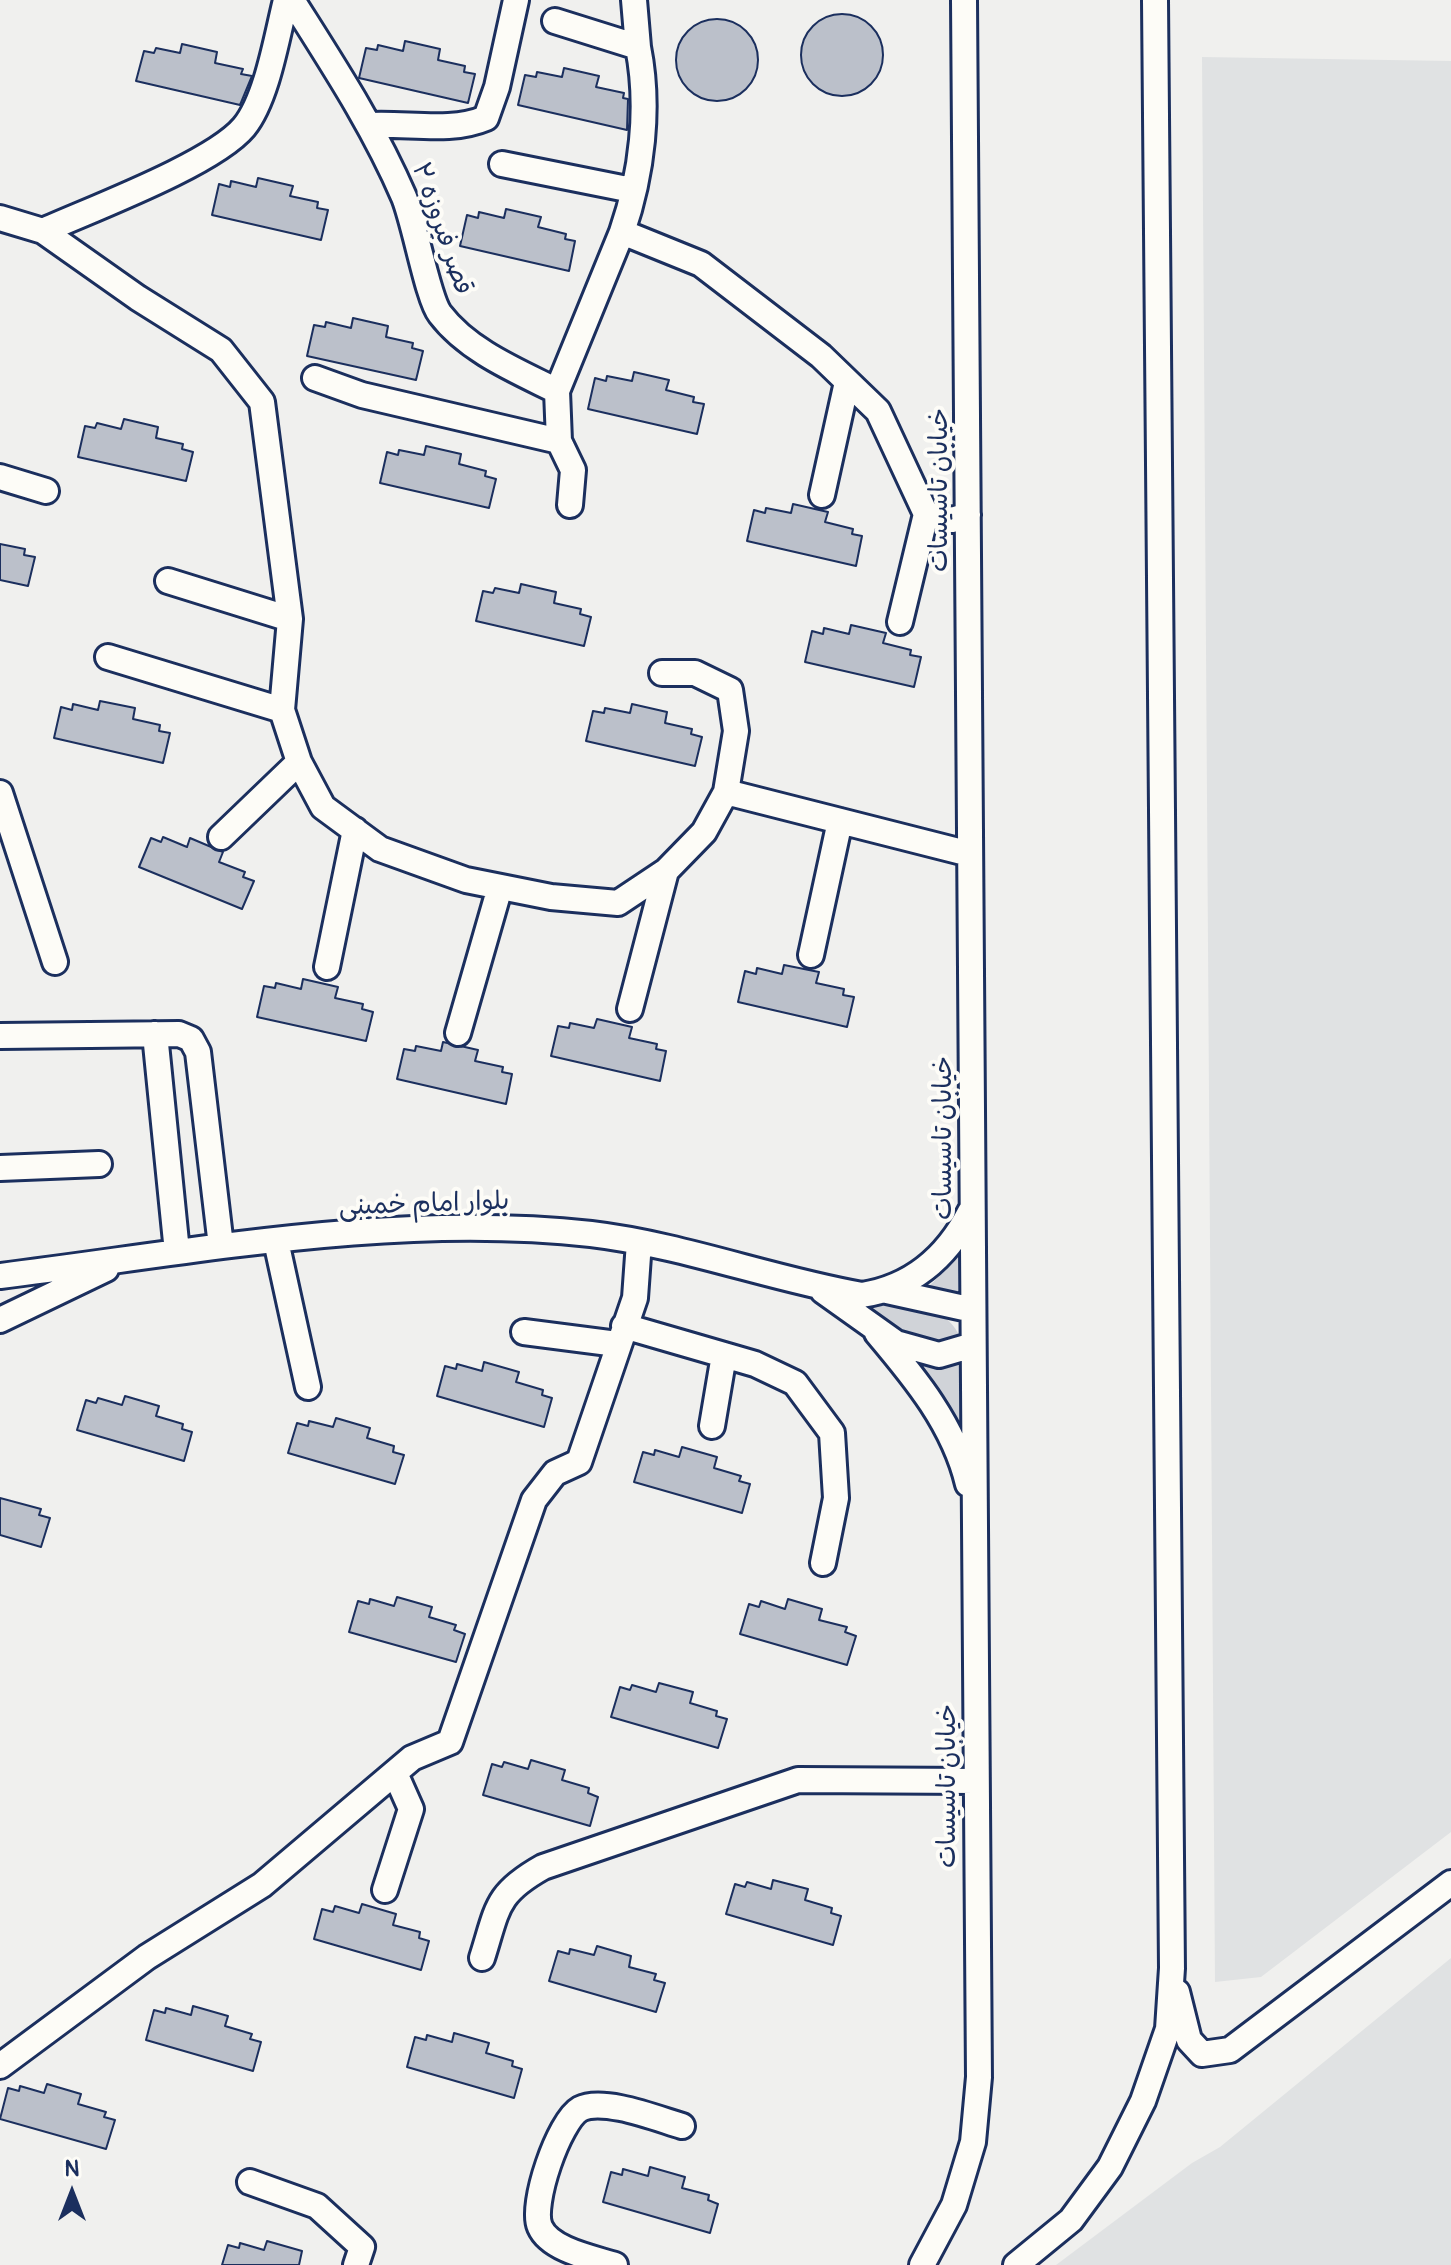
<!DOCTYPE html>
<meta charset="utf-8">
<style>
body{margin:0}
#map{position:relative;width:1451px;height:2265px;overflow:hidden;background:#f0f0ee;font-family:Pangolin,sans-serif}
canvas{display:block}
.north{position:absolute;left:32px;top:2153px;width:80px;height:80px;-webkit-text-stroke:6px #fdfcf7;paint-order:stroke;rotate:0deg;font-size:22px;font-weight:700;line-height:32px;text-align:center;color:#1b2f5e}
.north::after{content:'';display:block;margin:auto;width:28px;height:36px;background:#1b2f5e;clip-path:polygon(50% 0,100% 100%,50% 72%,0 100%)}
</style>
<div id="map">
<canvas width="1451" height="2265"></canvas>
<div class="north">N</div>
</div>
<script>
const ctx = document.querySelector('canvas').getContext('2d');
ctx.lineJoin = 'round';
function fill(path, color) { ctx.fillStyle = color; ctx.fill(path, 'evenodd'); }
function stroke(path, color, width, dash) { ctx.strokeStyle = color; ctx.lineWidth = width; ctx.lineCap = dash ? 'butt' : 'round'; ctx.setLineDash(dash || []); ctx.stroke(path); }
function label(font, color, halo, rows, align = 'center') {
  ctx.font = font + ' Pangolin,"Playpen Sans Arabic",sans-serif'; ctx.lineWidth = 8; ctx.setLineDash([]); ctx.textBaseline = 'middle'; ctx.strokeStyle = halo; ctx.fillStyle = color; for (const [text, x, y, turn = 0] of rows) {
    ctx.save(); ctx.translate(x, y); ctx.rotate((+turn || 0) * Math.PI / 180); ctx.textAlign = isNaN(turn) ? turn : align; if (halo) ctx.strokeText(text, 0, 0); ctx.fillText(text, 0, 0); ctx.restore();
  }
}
fill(new Path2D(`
 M1202,57L1451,61V1832L1261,1977L1215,1982Z
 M1451,1958V2265H1056L1192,2163L1220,2147Z`), '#e0e2e3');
fill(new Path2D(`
 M962,1239L963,1299L924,1291L955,1261Z
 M844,1306C879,1307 939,1296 958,1333L954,1342C918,1353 875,1321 844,1306Z
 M907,1356L960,1358L963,1452Z`), '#d0d3d8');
const building = new Path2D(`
 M801 55a41 41 0 1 1 82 0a41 41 0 1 1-82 0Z
 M676 60a41 41 0 1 1 82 0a41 41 0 1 1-82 0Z
 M405,41L440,49L438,60L465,66L464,72L475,74L468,103L359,78L366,48L377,50L378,45L403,51Z
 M182,44L217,52L215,63L243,69L241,74L252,76L240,105L136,81L144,51L154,53L156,48L180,53Z
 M564,68L599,76L596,87L624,93L623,98L628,99L627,130L518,105L525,75L536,77L537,72L562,77Z
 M258,178L293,186L290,196L318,202L317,208L328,210L321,240L212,215L219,184L230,187L231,181L256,187Z
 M506,209L541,217L538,227L566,234L565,239L575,241L569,271L460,246L467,215L478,218L479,212L504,218Z
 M353,318L388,326L386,337L413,343L412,348L423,351L416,380L307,356L314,325L325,327L326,322L351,328Z
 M634,372L669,380L666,390L694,397L693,402L704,404L697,434L588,409L595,378L606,381L607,376L632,381Z
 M124,419L158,427L156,438L183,444L182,449L193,452L186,481L78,457L85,426L95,428L97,423L121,429Z
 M426,446L461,454L459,464L486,471L485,476L496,479L489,508L380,483L387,452L398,455L399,450L424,455Z
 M793,504L828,512L825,522L853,529L852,534L862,536L856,566L747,541L754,510L765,513L766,508L791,513Z
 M0,544L25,549L24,555L35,557L28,586L0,580Z
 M521,584L556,592L554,603L581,609L580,614L591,617L584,646L476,621L483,591L493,593L495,588L519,593Z
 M851,625L886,633L883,643L911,650L910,655L921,657L914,687L805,662L812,631L823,634L824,628L849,634Z
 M100,701L135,708L133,719L160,725L159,731L170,733L163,763L54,738L61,707L72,710L73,704L98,710Z
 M632,704L667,712L665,723L692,729L691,734L702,737L695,766L586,741L593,711L604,713L605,708L630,713Z
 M163,837L187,847L190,838L223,852L219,862L245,872L243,877L254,881L242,909L139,867L151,838L161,842Z
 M784,965L819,972L816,983L844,989L843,995L854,997L847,1027L738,1002L745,971L756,974L757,968L782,974Z
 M303,979L338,987L335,998L363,1004L362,1009L373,1012L366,1041L257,1017L264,986L275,988L276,983L301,989Z
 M597,1019L632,1027L629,1038L657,1044L656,1049L666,1051L660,1081L551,1056L558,1026L569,1028L570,1023L594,1028Z
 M443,1042L478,1050L475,1061L503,1067L502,1072L512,1074L506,1104L397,1079L404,1049L415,1051L416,1046L441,1051Z
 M484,1362L519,1372L516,1382L543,1390L542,1395L552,1398L544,1427L437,1396L445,1366L456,1369L457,1364L482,1371Z
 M125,1396L159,1406L156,1416L183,1424L182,1429L192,1432L184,1461L77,1430L86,1400L96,1403L98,1398L122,1405Z
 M336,1418L370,1428L367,1438L394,1446L393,1452L404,1455L395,1484L288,1453L297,1423L308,1426L309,1421L333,1427Z
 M682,1447L717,1457L714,1468L741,1476L739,1481L750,1484L742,1513L634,1482L643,1452L654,1455L655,1450L679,1457Z
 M0,1498L41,1509L39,1515L50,1518L41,1547L0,1535Z
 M397,1597L432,1607L429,1617L456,1625L454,1630L465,1634L456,1662L349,1632L358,1601L369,1604L370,1599L394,1606Z
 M788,1599L822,1609L819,1620L847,1627L845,1632L856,1636L847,1665L740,1634L749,1604L759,1607L761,1601L785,1609Z
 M659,1683L693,1692L690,1703L717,1711L716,1716L727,1719L718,1748L611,1717L620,1687L630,1690L632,1685L656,1692Z
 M531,1760L565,1770L562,1780L589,1788L588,1793L598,1797L590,1826L483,1795L492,1764L502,1767L504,1762L528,1769Z
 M773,1880L808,1889L805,1900L832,1908L831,1913L841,1916L833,1945L726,1914L735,1884L745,1887L747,1882L771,1889Z
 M362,1904L396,1914L393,1925L420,1932L419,1938L429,1941L421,1970L314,1939L322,1909L333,1912L335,1906L359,1913Z
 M597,1946L631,1956L629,1967L656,1974L654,1980L665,1983L656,2012L549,1981L558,1951L569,1954L570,1949L594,1955Z
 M193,2006L228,2016L225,2026L252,2034L250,2039L261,2042L253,2071L146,2040L154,2010L165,2013L166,2008L191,2015Z
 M454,2033L489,2043L486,2053L513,2061L512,2066L522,2069L514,2098L407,2067L415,2037L426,2040L427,2035L452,2042Z
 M47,2084L81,2094L78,2104L106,2112L104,2117L115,2120L106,2149L0,2119L8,2088L19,2091L20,2086L44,2093Z
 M650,2167L685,2177L682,2188L709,2195L708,2200L718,2204L710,2233L603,2202L611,2172L622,2175L623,2169L648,2176Z
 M267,2241L302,2251L299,2265H222L228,2245L239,2248L240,2243L264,2250Z`);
fill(building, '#bbc0ca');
stroke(building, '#1b2f5e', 2);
const minor = new Path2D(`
 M292,0C333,65 374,127 404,197C415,224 428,299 440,314C468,351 517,371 557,391
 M634,0L638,47
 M555,21L638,47C650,107 642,174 622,232L701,264L821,356L878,411L926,514L952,520L968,515
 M371,125C409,123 451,133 486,118L497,87L516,0
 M502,164L632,190
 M0,218L43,231L138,298L221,350L262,402L290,619L168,581
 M43,231C92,209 213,164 244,127C267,99 277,36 286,0
 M315,378L362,395L559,441
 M0,477L46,491
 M822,495L847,382
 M570,505L573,470L559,441L557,391L622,232
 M290,619L282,710L299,762L323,807L380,849L466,880L551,897L618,903L666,871L704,832L726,792L736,731L730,690L695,673H662
 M900,622L926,514
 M108,657L282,710
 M726,792L970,854
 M0,793L55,962
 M221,837L299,762
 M811,955L840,821
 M327,967L355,830
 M630,1009L666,871
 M458,1033L500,887
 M155,1034L177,1252
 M0,1036L179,1034L191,1039L198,1052L221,1246
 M0,1168L99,1164
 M276,1241L308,1387
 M0,1276C194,1252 394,1212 591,1234C683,1245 771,1279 862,1295C913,1287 947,1257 970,1212
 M823,1291L896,1343L939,1355L973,1345
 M887,1291L973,1310
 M0,1320L106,1269
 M624,1326L755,1364L795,1383L832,1433L836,1498L823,1563
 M524,1332L617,1344
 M877,1333C915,1378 954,1425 968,1484
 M712,1426L724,1355
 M385,1890L411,1809L395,1773
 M482,1958C498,1908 495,1894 543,1867L798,1780L976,1781
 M1177,1992L1189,2040L1202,2054L1230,2050L1451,1883
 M0,2066L147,1957L262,1885L412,1758L450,1742L534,1500L555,1473L579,1462L635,1298L639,1242
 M250,2182L317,2206L362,2247L356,2265
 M615,2265C593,2258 550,2250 540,2227C530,2205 559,2121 580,2109C603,2097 658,2119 682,2126
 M922,2265L954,2205L973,2142L979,2077L964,0
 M1016,2265L1071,2220L1110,2167L1143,2101L1168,2029L1172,1968L1155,0`);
stroke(minor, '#1b2f5e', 30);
stroke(minor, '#fdfcf7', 24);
label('26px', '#1b2f5e', '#fdfcf7', [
 ["قصر فیروزه ۲",441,229,71],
 ["خیابان تاسیسات",940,490,-90],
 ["خیابان تاسیسات",944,1138,-90],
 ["بلوار امام خمینی",424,1205,-2],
 ["خیابان تاسیسات",948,1786,-90]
]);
</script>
